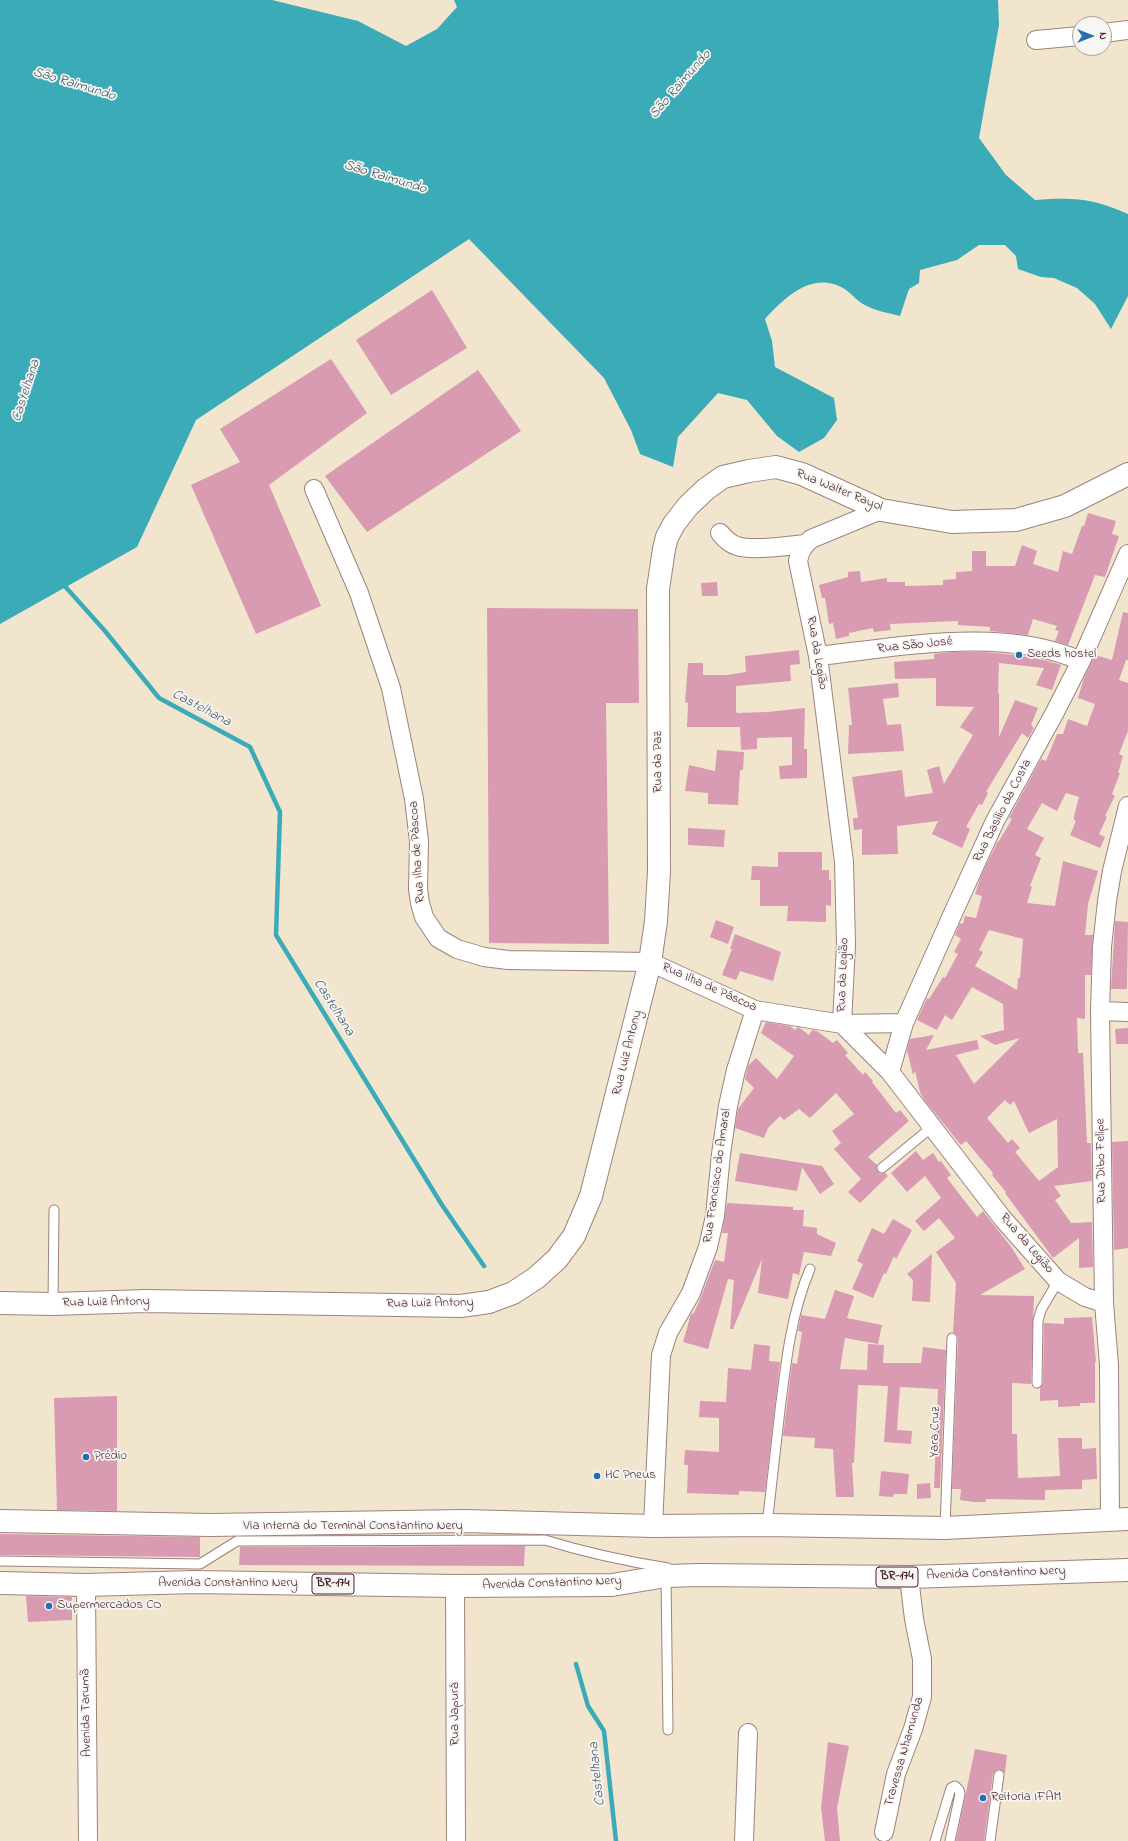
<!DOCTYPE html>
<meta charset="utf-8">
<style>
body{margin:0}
#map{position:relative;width:1128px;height:1841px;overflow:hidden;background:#f1e5ce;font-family:"Indie Flower",sans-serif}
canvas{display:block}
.north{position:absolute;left:1072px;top:16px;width:40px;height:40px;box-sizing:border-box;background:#f6f6f2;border:1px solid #b1a0a2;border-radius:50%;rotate:90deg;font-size:11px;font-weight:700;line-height:16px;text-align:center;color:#4a1f2b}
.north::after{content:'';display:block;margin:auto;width:14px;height:18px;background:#1f6fb2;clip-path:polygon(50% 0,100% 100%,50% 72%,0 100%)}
</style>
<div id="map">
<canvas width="1128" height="1841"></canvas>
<div class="north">N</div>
</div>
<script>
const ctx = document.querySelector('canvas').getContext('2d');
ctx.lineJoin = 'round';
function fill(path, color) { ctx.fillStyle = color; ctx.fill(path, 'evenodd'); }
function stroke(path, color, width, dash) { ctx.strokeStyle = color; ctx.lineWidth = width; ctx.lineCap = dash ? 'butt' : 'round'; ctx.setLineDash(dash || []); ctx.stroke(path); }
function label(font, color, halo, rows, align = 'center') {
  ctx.font = font + ' "Indie Flower",sans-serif'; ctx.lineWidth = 3.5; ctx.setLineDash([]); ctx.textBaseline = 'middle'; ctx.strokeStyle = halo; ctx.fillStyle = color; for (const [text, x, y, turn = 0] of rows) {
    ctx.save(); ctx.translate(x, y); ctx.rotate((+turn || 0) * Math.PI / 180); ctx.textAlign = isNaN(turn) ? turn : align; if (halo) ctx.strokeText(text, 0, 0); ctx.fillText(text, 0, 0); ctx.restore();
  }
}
fill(new Path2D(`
 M0,0H272L358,21L406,46L437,29L457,7L454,0H998L999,25L979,138L1006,175L1035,200C1074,197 1092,198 1128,214V296L1111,329L1095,304L1077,288L1054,278L1041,277L1018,269L1016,256L1005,245H979L957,260L920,270L919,283L909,289L900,316C889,313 875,311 865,305C858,302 852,294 846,290C814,269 785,297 765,319L772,341L775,367L834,398L837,420L824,438L799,452L777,436L747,400L718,393L678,437L673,467L640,454L631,430L604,378L469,239L196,420L137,547L0,624Z`), '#3aabb7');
stroke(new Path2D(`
 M62,583L105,631L159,698L250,747L280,812L276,935L442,1205L484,1266
 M576,1664L588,1706L604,1731L616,1841`), '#3aabb7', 4.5);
fill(new Path2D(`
 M432,290L467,348L391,395L356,340Z
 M331,359L367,413L269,485L321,606L256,634L191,485L240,462L220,429Z
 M478,370L521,431L367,532L325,476Z
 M1088,513L1116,521L1112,534L1119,536L1105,577L1095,575L1068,645L1055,641L1059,631L1055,630L1057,626L1033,619L1028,635L990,631V627L958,625V621L890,624L891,630L874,632L873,628L849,633V636L836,639L833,623L829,624L825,598H822L819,585L848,577V572L860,571L861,582L887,578V582H905V586L943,585V580L956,579V572L972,571V551H986V566H1015L1022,545L1037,551L1033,564L1058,572L1063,551L1072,554L1082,526H1084Z
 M717,582L718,596H702L701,583Z
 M487,608L638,609L639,703H606L609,944L489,943Z
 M1123,612L1128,613V660H1126L1119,680L1128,683V731L1119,754L1123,756L1118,773H1120L1112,794L1115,796L1105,816L1107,817L1099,834L1105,837L1100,848L1070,835L1076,821L1074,820V816L1079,797L1066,793L1057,811L1042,803L1027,829L1044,838L1035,855L1041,858L1030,886L1032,887L1027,903L1055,906L1063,861L1098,871L1088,904L1085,935H1093L1091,975H1085V1019L1077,1018L1078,1053H1083L1087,1143H1091L1092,1181L1054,1186L1061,1196L1055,1200L1071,1223L1092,1222L1093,1267L1079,1268V1238L1053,1258L1005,1193L1006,1192L992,1175L993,1173L966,1141L961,1145L925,1101L920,1092L915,1071L913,1075L907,1050L910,1039L934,1035L926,1050L977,1040L979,1049L956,1055L974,1084L1020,1038L995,1045L980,1036L1004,1030L1003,1004L972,987L952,1020L945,1015L937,1030L917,1020L927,998L929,999L943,977L945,978L958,954L954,952L961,939L955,935L960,923L963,924L965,916L976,918L982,896L975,894L981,876L998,841H999L1012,819L1009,818L1041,759L1046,761L1057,734H1063L1068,719L1087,726L1095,704L1078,698L1084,678L1095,655L1112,660ZM989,930L1023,939L1020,978H1018L1017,990L975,966L983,952L979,950ZM1005,1100L1010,1105L1014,1101L1029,1133L1057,1119L1058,1167L1039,1181L1015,1152L1020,1148L1012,1139L1008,1143L987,1118Z
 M799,650L800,664L790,665L791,681L736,686V711L737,713L767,712L805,708L804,749H807V778L780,779L779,766L792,765V737L757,738V749L741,750L740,727H687L688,703L685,702L688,663H703V675H727L746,672L745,656Z
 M953,652H985L1017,655L1048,661L1061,665L1052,690L1036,685L1044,668L999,663L998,693H999V737L1015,700L1038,708L1031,725L1034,728L1028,738L1022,733L986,792L988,793L982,805L979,804L966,827L970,829L962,848L932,834L938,821L897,826L898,854L862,855V829L854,830L853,818H858L852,777L902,770L905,797L933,793L927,770L939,766L944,784L973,735L960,727L974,707L936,706V678L895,679L894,662L934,659V654Z
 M898,683L899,697L883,699L887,725L901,724L904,751L848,754L849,725H852L848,688Z
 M717,750L744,752L743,770H740L738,805L708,804V793L685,791L689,765L715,771Z
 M688,828L725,830L724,847L688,845Z
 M778,852H822V870H829V880H831V906L826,905V922L787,921L788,906H760V880H751L752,866L778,867Z
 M716,920L734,927L728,944L710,937Z
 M1115,921L1128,922L1127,989H1111Z
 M735,934L781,952L773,981L740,971L736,980L722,975L732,949H730Z
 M766,1022L790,1026L795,1030L798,1027L800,1028L809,1035L812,1030L817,1031L833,1043L837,1040L848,1053L845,1055L863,1075L865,1072L873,1081L872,1082L896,1113L900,1110L909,1121L868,1157L877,1165L878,1172L880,1174L885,1173L888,1176L860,1203L848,1192L861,1179L834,1149L841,1143L832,1131L854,1114L836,1093L810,1118L799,1109L784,1120L780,1116L768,1128L764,1138L735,1128L738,1109L754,1088L745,1079L748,1066L756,1058L777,1079L794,1056L761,1033Z
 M1128,1028V1044H1116L1115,1029Z
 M1128,1141V1248L1114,1250L1112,1142Z
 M916,1151L923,1160L933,1153L939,1162L941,1161L951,1175L947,1178L977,1217L983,1211L1012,1248L1025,1269L980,1295L1034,1296L1031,1384L1012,1383V1434H1017L1018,1478L1060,1476L1058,1438H1082V1449L1096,1448L1097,1479L1082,1480V1489L1045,1490V1500L986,1499V1502H974L960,1500L961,1489H952L958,1338L957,1335L953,1332L956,1283L936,1252L955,1238L939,1218L924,1231L915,1221L941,1198L925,1176L907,1192L891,1173Z
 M740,1153L822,1166L834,1184L820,1194L802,1167L797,1191L735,1181Z
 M727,1203L793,1207V1210H804L803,1226L817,1228V1234L836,1243L831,1256L804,1252L799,1275L793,1273L788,1299L758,1293L762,1259L733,1329H730L734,1280L728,1279L708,1349L683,1342L691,1314L694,1313L701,1297L715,1260L724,1262L728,1233H722Z
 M893,1219L912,1230L896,1259L894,1256L886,1274L884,1273L873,1298L852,1289L863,1264L857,1261L872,1228L884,1234Z
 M932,1254L930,1302L912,1301L913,1280L907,1274Z
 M835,1290L854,1296L847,1318L882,1325L878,1344L845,1338L840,1369L867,1370L868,1344L884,1345L883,1363H921L923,1347L946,1350L940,1488H934L938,1389L900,1387L897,1430L912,1431L911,1444L884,1442L888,1386L858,1385L854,1463H852L854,1497H836L833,1449L814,1448L815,1438L783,1436L792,1363L797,1364L802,1332L798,1331L801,1315L825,1319Z
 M1092,1317L1096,1362H1095V1403H1080V1406L1058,1407V1400L1040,1401V1388L1043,1383L1044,1323L1064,1324V1318Z
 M754,1344L770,1346L769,1361L780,1362L765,1492L739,1491V1495L687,1493L688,1465H684L685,1450L719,1452V1418L699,1417L700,1401L726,1402L728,1368L751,1370Z
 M117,1396V1511L57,1510L54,1398Z
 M881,1471L909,1474L907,1494H894L893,1497L879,1496Z
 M930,1483L931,1498L917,1499V1484Z
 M0,1534L200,1537V1557L0,1555Z
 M525,1546L524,1566L239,1565L240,1547Z
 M26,1596L72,1597V1620L28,1622Z
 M828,1742L849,1746L837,1808L840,1841H825L821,1808Z
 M975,1749L1007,1755L1005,1773L999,1769L996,1770L993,1774L984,1841H956Z`), '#d89bb2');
const lane = new Path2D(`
 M882,1168L932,1127
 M53,1304L54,1210
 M1037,1383L1038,1321L1041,1310L1058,1281
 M767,1525C771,1487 776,1448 780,1410C786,1362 791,1314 810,1269
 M945,1528L952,1338
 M0,1561L200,1564L237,1541L545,1540C587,1553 624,1561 668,1568
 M666,1576L668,1730
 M935,1841L951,1788L955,1786L959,1790L960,1794L950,1841
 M990,1841L999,1775`);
const street = new Path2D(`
 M1104,33L1128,30
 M1036,40L1080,36
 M314,489L359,593L391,688L414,799L419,841L418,889L420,903L424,917L438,938L457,949L484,957L508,960L650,962L755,1010L842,1024L904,1023
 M881,510L811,539C803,546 800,551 798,561L818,656L844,862L846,944L842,1024L890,1072L1003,1219L1058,1281L1085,1297L1104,1303
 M720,533C725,539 730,544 737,546C752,551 788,546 804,544
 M818,656C901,647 1003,626 1081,661
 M1100,1011L1128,1012
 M890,1072L904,1023L954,911L995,821L1054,714L1081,661L1128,554
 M1110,1519L1109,1365L1104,1303L1100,1011L1102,947L1107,901L1112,871L1128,806
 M653,1526L661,1355L668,1333L691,1293L708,1247L715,1216L721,1154L728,1106L736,1070L755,1010
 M86,1585L88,1841
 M455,1586L456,1841
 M884,1832L896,1774L913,1729L922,1697V1659L914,1619L909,1577
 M744,1841L748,1733`);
const secondary = new Path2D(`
 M0,1303L53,1304L146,1301L461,1306L489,1302L513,1293L536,1278L557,1259L574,1236L591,1196L650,962L656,921L659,872L658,589L664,549L667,537L674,524L688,506L706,489L723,477L749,471L776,467L802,474L881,510L952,522L1016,520L1065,506L1128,474`);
const highway = new Path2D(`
 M0,1521L210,1525L464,1521L653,1526L767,1525L945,1528L1128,1519
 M0,1583L86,1585L195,1582L455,1586L612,1585L666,1576L700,1575L909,1577L1128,1570`);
stroke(lane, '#9e827c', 11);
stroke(street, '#9e827c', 20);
stroke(secondary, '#9e827c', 24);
stroke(highway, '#9e827c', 24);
stroke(lane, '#fff', 9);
stroke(street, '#fff', 18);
stroke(secondary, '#fff', 22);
stroke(highway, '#fff', 22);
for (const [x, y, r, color] of [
 [1019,655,4,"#1f6fb2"],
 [86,1457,4,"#1f6fb2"],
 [597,1476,4,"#1f6fb2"],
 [49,1606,4,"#1f6fb2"],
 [983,1798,4,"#1f6fb2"]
]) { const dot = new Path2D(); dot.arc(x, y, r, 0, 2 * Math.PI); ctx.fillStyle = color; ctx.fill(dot); stroke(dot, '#f6f6f2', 1.5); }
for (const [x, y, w] of [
 [897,1577,42],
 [333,1584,42]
]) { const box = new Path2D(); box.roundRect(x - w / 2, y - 10, w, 20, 3); ctx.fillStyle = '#f6f6f2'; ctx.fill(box); stroke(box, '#4a1f2b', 1); }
label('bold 12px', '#4a1f2b', null, [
 ["BR-174",897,1577],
 ["BR-174",333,1584]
]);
label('13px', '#4a1f2b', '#f6f6f2', [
 ["Rua Walter Rayol",839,491,22],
 ["Rua São José",915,646,-6],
 ["Rua da Legião",816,653,80],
 ["Rua da Paz",659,762,-90],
 ["Rua Basílio da Costa",1003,811,-63],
 ["Rua Ilha de Páscoa",418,852,-94],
 ["Rua da Legião",844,975,-88],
 ["Rua Ilha de Páscoa",709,988,24],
 ["Rua Luiz Antony",628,1053,-76],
 ["Rua Dibo Felipe",1102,1161,-91],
 ["Rua Francisco do Amaral",718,1176,-82],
 ["Rua da Legião",1026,1244,49],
 ["Rua Luiz Antony",106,1303,-1],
 ["Rua Luiz Antony",430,1304,-1],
 ["Yara Cruz",936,1432,-88],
 ["Via Interna do Terminal Constantino Nery",353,1527],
 ["Avenida Constantino Nery",996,1574,-2],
 ["Avenida Constantino Nery",228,1584],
 ["Avenida Constantino Nery",552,1584,-2],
 ["Avenida Tarumã",87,1713,-91],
 ["Rua Japurá",456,1714,-90],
 ["Travessa Nhamunda",905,1752,-74]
]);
label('13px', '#4a1f2b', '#f6f6f2', [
 ["Seeds hostel",1027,655],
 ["Prédio",94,1457],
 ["HC Pneus",605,1476],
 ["Supermercados CO",57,1606],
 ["Reitoria IFAM",991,1798]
], 'left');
label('italic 14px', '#445763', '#f6f6f2', [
 ["São Raimundo",74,85,17],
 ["São Raimundo",681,85,-49],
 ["São Raimundo",385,178,17],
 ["Castelhana",27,391,-72],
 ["Castelhana",201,709,28],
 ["Castelhana",333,1008,58],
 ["Castelhana",598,1774,-96]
]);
</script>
